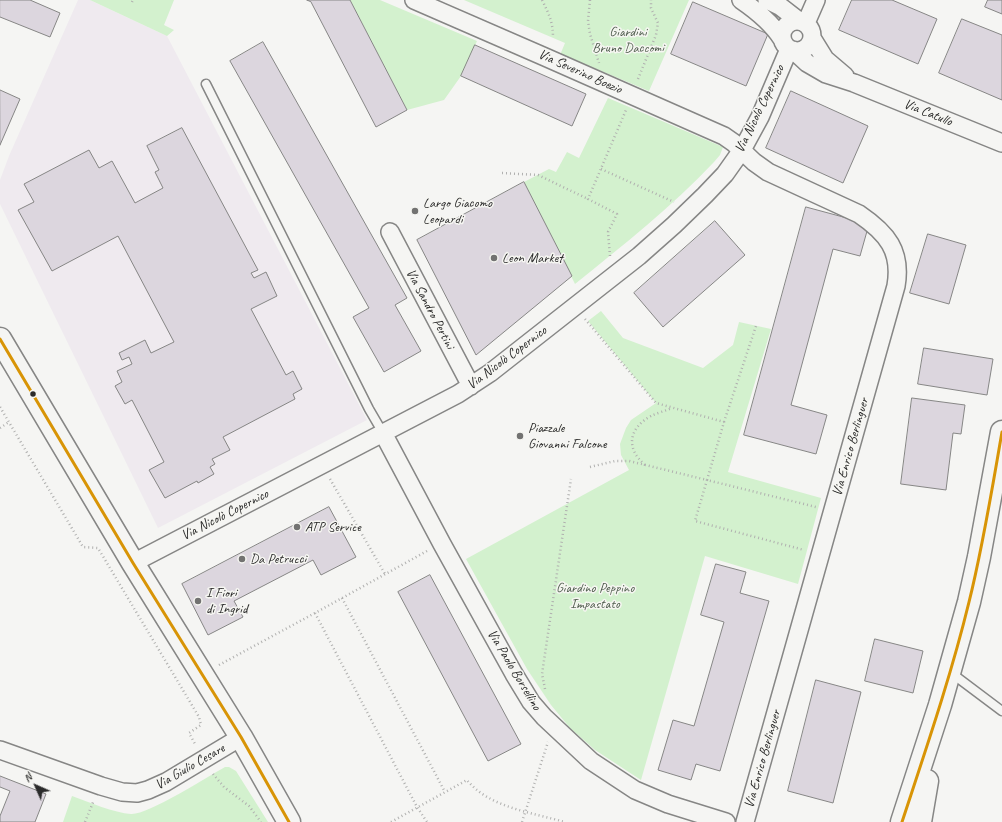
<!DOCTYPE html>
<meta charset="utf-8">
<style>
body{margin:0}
#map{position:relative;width:1002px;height:822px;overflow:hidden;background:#f5f5f3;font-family:Caveat,sans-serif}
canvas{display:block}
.north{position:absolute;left:16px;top:766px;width:40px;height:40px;-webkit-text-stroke:3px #f6f6f2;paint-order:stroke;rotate:315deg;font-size:11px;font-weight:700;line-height:16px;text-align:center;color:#2b2b2b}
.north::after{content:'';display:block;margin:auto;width:14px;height:18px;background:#2b2b2b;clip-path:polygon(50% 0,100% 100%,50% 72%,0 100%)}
</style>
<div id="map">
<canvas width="1002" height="822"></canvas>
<div class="north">N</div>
</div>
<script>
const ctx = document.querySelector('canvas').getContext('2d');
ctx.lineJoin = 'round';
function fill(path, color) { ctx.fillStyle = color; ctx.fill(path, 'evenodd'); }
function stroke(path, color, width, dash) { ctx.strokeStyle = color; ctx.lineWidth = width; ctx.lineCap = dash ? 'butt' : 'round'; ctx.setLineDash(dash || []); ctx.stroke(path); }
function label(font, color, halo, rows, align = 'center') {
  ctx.font = font + ' Caveat,sans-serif'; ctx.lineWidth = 3; ctx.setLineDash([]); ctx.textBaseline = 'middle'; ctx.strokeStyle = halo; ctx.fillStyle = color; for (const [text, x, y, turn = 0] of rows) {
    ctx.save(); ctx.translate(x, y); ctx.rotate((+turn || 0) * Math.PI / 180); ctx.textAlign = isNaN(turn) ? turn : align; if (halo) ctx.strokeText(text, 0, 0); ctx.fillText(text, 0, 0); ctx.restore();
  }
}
fill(new Path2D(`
 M78,0H90L167,36L367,420L158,528L0,204V180L9,156Z`), '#efeaef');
fill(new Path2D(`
 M90,0H174L164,25L174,30L167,36Z
 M350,0H380L477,41L461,76L444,100L407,110Z
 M464,0H689L649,91L599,70L560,55L565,43Z
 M608,98L723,147L720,155L714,162C672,207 623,245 575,284L524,182L549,169L556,172L567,152L579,158Z
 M601,311L623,338L703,368L733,345L739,322L771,329L728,472L821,498L798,584L705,556L641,780L595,750L570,728L551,705L527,669L466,559L629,470L621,455L620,444L626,428L631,420L656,403L588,321Z
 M225,767H229L236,771L268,822H63L72,796C89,802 114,813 131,814C148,815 207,777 225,767Z`), '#d3f1ce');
const building = new Path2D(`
 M0,0H30L60,13L50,37L0,17Z
 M307,0H350L407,110L376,127L311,2Z
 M852,0H892L937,19L918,64L839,30Z
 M988,0H1002V14L985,7Z
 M693,2L768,34L746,86L671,54Z
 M962,19L1002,35V100L939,73Z
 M263,42L407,298L395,305L421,351L384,372L353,317L369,308L230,61Z
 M475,45L586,94L572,126L461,76Z
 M0,90L20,99L0,145Z
 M791,91L868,126L843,183L766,148Z
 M182,128L258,270L251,273L254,278L266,272L277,296L251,309L286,375L293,371L302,389L293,394L295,399L223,437L230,450L212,459L215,464L210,467L214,474L198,483L197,481L165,498L149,470L164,462L132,400L125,404L115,386L122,382L117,371L132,364L129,357L122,360L119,353L145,340L151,353L174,342L118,236L52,271L18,210L34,202L24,184L89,150L99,168L112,161L135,203L163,188L155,172L159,170L147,146Z
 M524,182L572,276L476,355L417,240Z
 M806,207L869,224L860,256L833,249L791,405L827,415L816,454L744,435Z
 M715,221L745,255L663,327L634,293Z
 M928,234L966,245L949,304L910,293Z
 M924,348L993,359L987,395L918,384Z
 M912,398L965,405L961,434L953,433L946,490L901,484Z
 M329,507L356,557L321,575L313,560L234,601L243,617L208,635L182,584Z
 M716,564L746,572L740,593L769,601L720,771L696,764L691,780L658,770L673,720L694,726L724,622L701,615Z
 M430,575L521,744L488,761L398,592Z
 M875,639L923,651L913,693L865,681Z
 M816,680L861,692L833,803L788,791Z
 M0,776L46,794L35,822H0V816L10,791L0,787Z`);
fill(building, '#dcd6de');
stroke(building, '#868685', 1);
const lane = new Path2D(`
 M206,84L369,409L383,433
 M950,672L1002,711`);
const street = new Path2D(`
 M414,0L545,57L724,136L734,143L754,162L768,172L859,214C887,233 902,251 896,286L745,822
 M741,0C757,11 772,23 782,39
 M767,0L781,7L799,21
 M782 36a15 15 0 1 1 30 0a15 15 0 1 1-30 0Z
 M806,23L816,0
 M812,38L825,59L845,76
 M793,50L807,63L826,74L854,83L1002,143
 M390,232L471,386
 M383,433L442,544L514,674L531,702L544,717L591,761L635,790L668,804L726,822
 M133,563L458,394L490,373L639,256L674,225L705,195L725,174L742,150L760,117L789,49
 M0,750L101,786L122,792L137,793L148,790L166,782L241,737`);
const secondary = new Path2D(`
 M0,339L133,563L241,737L289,822
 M902,822L940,705L969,602L979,557L1002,432
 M920,822L927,781`);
stroke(lane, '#868685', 11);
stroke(street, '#868685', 20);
stroke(secondary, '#868685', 25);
stroke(new Path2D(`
 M542,0C549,14 553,22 553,38
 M590,0L588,21L590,34L599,63
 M132,2L133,0
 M638,79L656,35L658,23L651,8V0
 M601,169L674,202
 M502,173L538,175L588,199
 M610,256L608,232L617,214L588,199L626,110
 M585,319L656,403L724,422L707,480L816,507
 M0,407L83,547L98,548L199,717L201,725L189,733L195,744
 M724,422L756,326
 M0,428L9,422
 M645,465C625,448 629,428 651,416C657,413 665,411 672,408
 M590,467L615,461H629L707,480L695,521L804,550
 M330,479L385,574
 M427,551L315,613L417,807L427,822
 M342,598L445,792
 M219,665L315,613
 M545,689L542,674L571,479
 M213,774L224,787L249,806L261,822
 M85,822L94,800
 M391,822L467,780C488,807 533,813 565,822
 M522,822L548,742`), '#b0b0af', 2.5, [1, 3]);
stroke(lane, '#f5f5f3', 8);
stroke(street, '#f5f5f3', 17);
stroke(secondary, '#f5f5f3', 22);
stroke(new Path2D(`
 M0,339L133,563L241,737L289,822
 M902,822C926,749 951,676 969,602C983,546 992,489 1002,432`), '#d89406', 3);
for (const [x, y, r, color] of [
 [415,211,4,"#727271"],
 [494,258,4,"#727271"],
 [33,394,3.5,"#2b2b2b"],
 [520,436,4,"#727271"],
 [297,527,4,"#727271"],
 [242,559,4,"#727271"],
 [198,601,4,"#727271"]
]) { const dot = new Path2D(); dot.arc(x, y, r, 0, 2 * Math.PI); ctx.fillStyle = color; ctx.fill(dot); stroke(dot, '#f6f6f2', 1.5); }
label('14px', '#4e5c4c', '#f6f6f2', [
 ["Giardini",628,32],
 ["Bruno Daccomi",628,48],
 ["Giardino Peppino",595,588],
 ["Impastato",595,604]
]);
label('14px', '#2b2b2b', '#f6f6f2', [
 ["Via Severino Boezio",580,72,24],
 ["Via Nicolò Copernico",760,109,-64],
 ["Via Catullo",928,113,22],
 ["Via Sandro Pertini",430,309,62],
 ["Via Nicolò Copernico",507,358,-37],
 ["Via Enrico Berlinguer",851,447,-74],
 ["Via Nicolò Copernico",225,515,-27],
 ["Via Paolo Borsellino",514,670,59],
 ["Via Enrico Berlinguer",763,759,-74],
 ["Via Giulio Cesare",190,767,-30]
]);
label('14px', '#2b2b2b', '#f6f6f2', [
 ["Largo Giacomo",423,203],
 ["Leopardi",423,219],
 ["Leon Market",502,258],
 ["Piazzale",528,428],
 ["Giovanni Falcone",528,444],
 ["ATP Service",305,527],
 ["Da Petrucci",250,559],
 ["I Fiori",206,593],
 ["di Ingrid",206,609]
], 'left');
</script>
